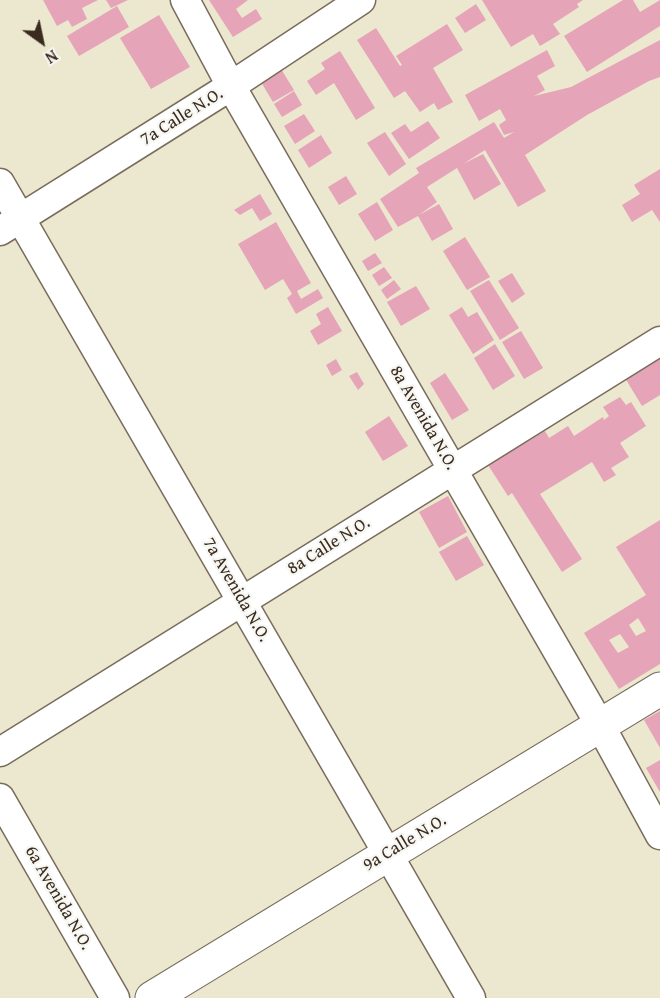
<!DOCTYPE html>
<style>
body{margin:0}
#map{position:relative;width:660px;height:998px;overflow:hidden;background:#ece7cf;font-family:"Gentium Book Plus",serif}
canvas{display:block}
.north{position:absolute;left:12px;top:12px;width:60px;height:60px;-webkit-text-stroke:4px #f6f6f2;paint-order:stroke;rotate:147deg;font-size:16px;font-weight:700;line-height:24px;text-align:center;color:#3b2a1e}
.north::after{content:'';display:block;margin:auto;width:21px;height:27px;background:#3b2a1e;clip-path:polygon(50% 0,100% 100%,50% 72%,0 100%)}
</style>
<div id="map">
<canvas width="660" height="998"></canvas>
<div class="north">N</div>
</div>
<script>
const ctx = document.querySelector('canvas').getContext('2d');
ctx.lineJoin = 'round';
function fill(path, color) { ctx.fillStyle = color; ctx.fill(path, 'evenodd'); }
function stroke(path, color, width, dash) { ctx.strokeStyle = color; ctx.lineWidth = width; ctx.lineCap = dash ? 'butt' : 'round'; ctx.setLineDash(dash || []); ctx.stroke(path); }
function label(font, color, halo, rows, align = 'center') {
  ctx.font = font + ' "Gentium Book Plus",serif'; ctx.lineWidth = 4.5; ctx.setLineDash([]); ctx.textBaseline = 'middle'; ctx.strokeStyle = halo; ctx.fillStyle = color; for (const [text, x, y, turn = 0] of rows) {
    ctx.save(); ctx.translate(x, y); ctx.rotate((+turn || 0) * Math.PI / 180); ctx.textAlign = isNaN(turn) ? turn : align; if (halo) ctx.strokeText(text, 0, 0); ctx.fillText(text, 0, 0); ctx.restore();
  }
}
fill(new Path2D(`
 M43,0H98L82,8L87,19L72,27L68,20L57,26Z
 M106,0H128L111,8Z
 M209,0H248L236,9L242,18L256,9L262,19L233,37Z
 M482,0H583L577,4L579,7L553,24L560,34L540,46L533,34L511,47Z
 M623,0H633L640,12L660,0V26L587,72L564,36Z
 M476,4L486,20L465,33L455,18Z
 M117,6L129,27L79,56L67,36Z
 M159,15L190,67L151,89L120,38Z
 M447,24L463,50L433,68L453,102L438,110L434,103L420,112L405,91L394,98L357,40L376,28L400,66L402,65L396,56Z
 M660,40V77L649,81L587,115L525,155L546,191L518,207L485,150L463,164L483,154L501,184L474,200L457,168L427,187L437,202L419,215L439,204L453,229L432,241L418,216L398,227L380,199L419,173L416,168L494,122L504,138L514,132L504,135L499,125L506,120L500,109L479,121L465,95L547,50L555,66L537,76L545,90L534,96L571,87Z
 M340,51L375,108L356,120L334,83L316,95L307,81L325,69L321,63Z
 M281,69L294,90L273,102L261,82Z
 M294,91L302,105L282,117L274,104Z
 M304,114L315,131L295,144L284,126Z
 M428,121L440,138L409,159L391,133L405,124L411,132Z
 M385,132L406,164L389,176L367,143Z
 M321,135L332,153L309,168L298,150Z
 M660,169V222L652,210L632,222L622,205L640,194L634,185Z
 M346,176L357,194L339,205L328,187Z
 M260,194L272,214L260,221L252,208L240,215L234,210Z
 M377,202L393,230L375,241L358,214Z
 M276,222L311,283L297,291L301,299L318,289L323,298L296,314L287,298L292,294L283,279L265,290L238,244Z
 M465,237L490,277L467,290L443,251Z
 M375,253L382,263L368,271L362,261Z
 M384,267L392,278L379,286L372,275Z
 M512,273L525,294L512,303L498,281Z
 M394,280L401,289L387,299L381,290Z
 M489,280L519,328L500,340L470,291Z
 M416,286L430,309L401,326L387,302Z
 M328,307L342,331L318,345L310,331L321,324L316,314Z
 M462,307L468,317L477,312L494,340L473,354L449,315Z
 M521,331L543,368L524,379L502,342Z
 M495,344L515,376L493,390L474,358Z
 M660,357V395L642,406L625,378Z
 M336,359L342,370L332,376L326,365Z
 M357,372L364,384L358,390L349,376Z
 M445,373L469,410L452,420L430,383Z
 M620,397L626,405L631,402L646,426L620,443L629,457L611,468L616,475L604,482L592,462L540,494L582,559L562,572L512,493L508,496L488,465L545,431L549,438L568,426L574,436L603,417L604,420L609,416L603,407Z
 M389,416L408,446L383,461L365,432Z
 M448,496L467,532L439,548L419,512Z
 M660,520V664L619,689L584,633L646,595L616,547ZM638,618L646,631L636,636L629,625ZM620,634L629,647L618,653L609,640Z
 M467,536L484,565L456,581L439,552Z
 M660,711V748L644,720Z
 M660,760V792L646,768Z`), '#e5a4b8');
const minor = new Path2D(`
 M185,0L231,86L600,725L660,835
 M0,183L471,998
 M0,231L231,86L361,0
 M0,752L660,341
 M0,798L115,998`);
const tertiary = new Path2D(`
 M152,998L660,689`);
stroke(minor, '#796c5c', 31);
stroke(tertiary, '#796c5c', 35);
stroke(minor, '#fff', 28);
stroke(tertiary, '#fff', 33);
label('18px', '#3b2a1e', '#f6f6f2', [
 ["7a Calle N.O.",182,117,-32],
 ["8a Avenida N.O.",423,418,60],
 ["8a Calle N.O.",329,546,-32],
 ["7a Avenida N.O.",236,590,60],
 ["9a Calle N.O.",405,843,-31],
 ["6a Avenida N.O.",58,898,60]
]);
</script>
